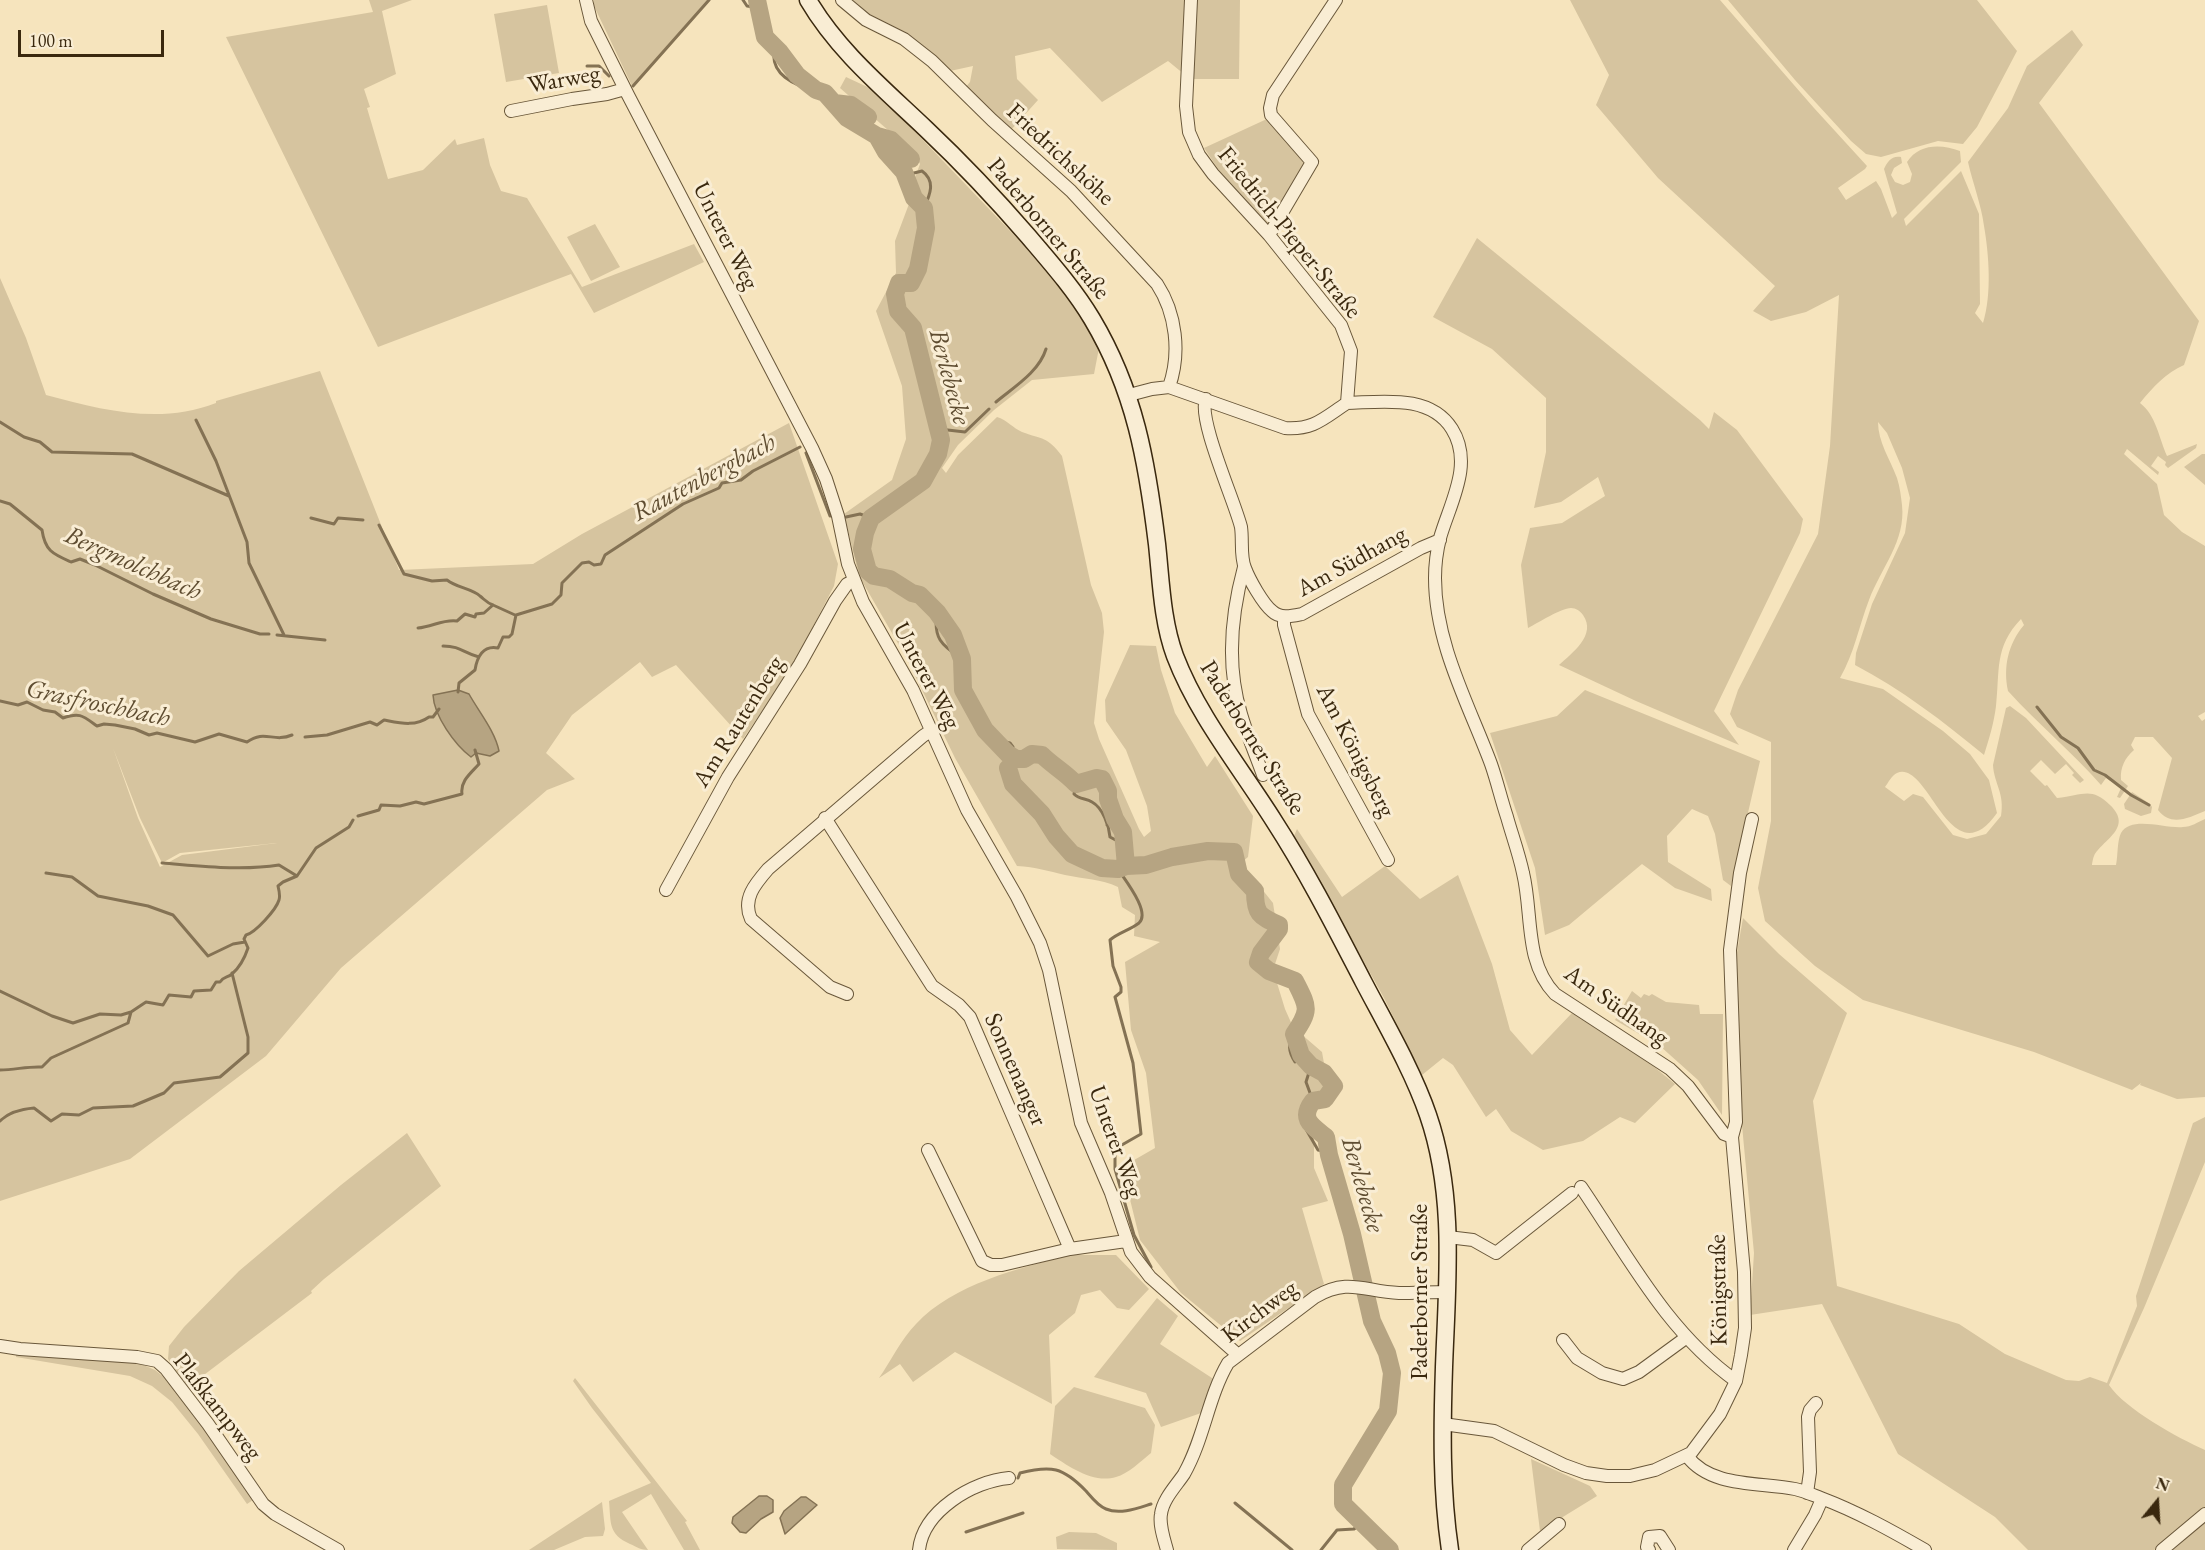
<!DOCTYPE html>
<meta charset="utf-8">
<style>
body{margin:0}
#map{position:relative;width:2205px;height:1550px;overflow:hidden;background:#f6e4bd;font-family:"EB Garamond",serif}
canvas{display:block}
.north{position:absolute;left:2127px;top:1472px;width:60px;height:60px;-webkit-text-stroke:4px #f9edd4;paint-order:stroke;rotate:18deg;font-size:16px;font-weight:700;line-height:24px;text-align:center;color:#3a280e}
.north::after{content:'';display:block;margin:auto;width:21px;height:27px;background:#3a280e;clip-path:polygon(50% 0,100% 100%,50% 72%,0 100%)}
.scale{position:absolute;left:18px;top:30px;width:146px;height:27px;box-sizing:border-box;border:3px solid #3a280e;border-top:0;padding-left:8px;font-size:18px;line-height:21px;white-space:nowrap;color:#3a280e;-webkit-text-stroke:4px #f9edd4;paint-order:stroke}
</style>
<div id="map">
<canvas width="2205" height="1550"></canvas>
<div class="north">N</div>
<div class="scale">100 m</div>
</div>
<script>
const ctx = document.querySelector('canvas').getContext('2d');
ctx.lineJoin = 'round';
function fill(path, color) { ctx.fillStyle = color; ctx.fill(path, 'evenodd'); }
function stroke(path, color, width, dash) { ctx.strokeStyle = color; ctx.lineWidth = width; ctx.lineCap = dash ? 'butt' : 'round'; ctx.setLineDash(dash || []); ctx.stroke(path); }
function label(font, color, halo, rows, align = 'center') {
  ctx.font = font + ' "EB Garamond",serif'; ctx.lineWidth = 6; ctx.setLineDash([]); ctx.textBaseline = 'middle'; ctx.strokeStyle = halo; ctx.fillStyle = color; for (const [text, x, y, turn = 0] of rows) {
    ctx.save(); ctx.translate(x, y); ctx.rotate((+turn || 0) * Math.PI / 180); ctx.textAlign = isNaN(turn) ? turn : align; if (halo) ctx.strokeText(text, 0, 0); ctx.fillText(text, 0, 0); ctx.restore();
  }
}
fill(new Path2D(`
 M369,0H412L382,11L396,74L364,89L370,107L367,108L388,179L423,170L455,139L457,145L484,138L490,165L501,191L527,198L582,287L694,244L704,262L594,313L571,274L378,347L226,37L373,12Z
 M594,0H711L633,88L594,6Z
 M843,0H1240L1239,79H1190L1168,61L1102,102L1050,48L1015,56L1017,79L1038,100L1011,130L965,88L970,82L973,66L950,71Z
 M1570,0H1720L1814,108L1867,166L1865,169L1838,188L1846,200L1876,181L1881,189L1892,218L1897,213L1884,169C1887,162 1892,155 1901,157L1902,163L1894,168L1891,175L1895,182L1903,185L1910,182L1912,174L1907,162C1919,143 1942,144 1960,151L1961,162L1904,219L1906,226L1961,171L1979,214L1980,304L1975,313L1983,323C1992,294 1989,255 1984,226C1981,204 1973,184 1968,162L2008,108L2027,66L2072,30L2083,45L2039,103L2199,321L2184,365C2166,373 2153,387 2140,403C2156,415 2159,438 2167,456L2197,444L2196,448L2168,468L2165,465L2166,462L2158,456L2151,466L2159,472L2158,475L2127,449L2124,454L2157,484L2164,515L2182,532L2205,546V712L2198,716L2202,721L2205,719V811C2188,818 2171,827 2158,810L2172,758L2153,737H2135L2131,745L2134,750C2125,758 2120,767 2121,780L2128,786L2120,798L2117,797L2121,788L2106,778L2101,785C2072,752 2038,724 2008,691C2003,667 2008,644 2024,625L2021,619C1994,647 2000,671 1996,706C1994,723 1989,739 1984,755C1944,722 1901,689 1855,665L1856,653L1872,604L1905,533L1910,498L1902,468L1887,433L1878,422C1878,442 1890,459 1897,478C1900,487 1901,497 1902,505C1906,541 1881,568 1869,600C1859,626 1854,654 1840,678L1883,689L1943,731L1970,754L1989,780L1997,813C1950,879 1929,759 1897,773C1892,775 1888,783 1885,787L1904,801L1913,794L1923,797L1953,835L1967,839L1986,834L2001,816C2005,793 1994,784 1993,765L2006,708L2010,706L2026,718L2084,780L2080,783L2072,775L2074,773L2066,764L2055,774L2041,760L2030,771L2045,786L2047,785L2057,798C2082,796 2091,786 2110,805C2134,828 2102,840 2094,856C2093,858 2092,864 2092,865H2116C2118,855 2117,841 2121,833C2131,815 2166,829 2183,827C2191,827 2198,822 2205,819V1097L2177,1099L2140,1085L2141,1083L2132,1090L2034,1052L1863,1000L1815,966L1765,921L1758,888L1771,821V742L1737,727L1730,714L1738,690L1818,534L1830,446L1839,295L1806,312L1771,321L1753,311L1775,286L1658,178L1596,105L1609,75Z
 M1728,0H1977L2017,51L1977,127L1963,144L1938,141L1881,157L1866,154L1851,141L1795,80Z
 M547,5L559,73L506,82L494,14Z
 M846,77L876,91L1038,260L1077,312L1099,348L1094,374L1032,380L994,410L958,445L942,468L946,473L958,455L997,417C1007,420 1013,428 1022,432C1043,440 1047,436 1062,456L1091,585L1102,613L1104,632L1094,723L1099,739L1139,829L1144,837L1151,831L1147,806L1126,750L1106,721L1105,700L1130,645L1156,646L1161,670L1175,713L1207,767L1215,756L1253,816L1248,857L1241,863L1273,903L1280,949L1273,970L1285,1009L1293,1027L1322,1052L1328,1086L1314,1111V1168L1328,1201L1302,1208L1324,1284L1240,1341L1181,1293L1140,1240L1122,1167L1155,1148L1146,1073L1131,1030L1125,962L1160,942L1134,936L1135,915L1122,907L1118,887C1101,879 1084,879 1065,875C1048,871 1036,867 1017,866L955,758L907,659L859,576L844,514L892,480L906,439L902,386L876,311L896,273L895,241L915,188L914,180L920,164L913,152L840,88Z
 M1269,118L1300,154L1306,167L1269,225H1265L1231,188L1204,148Z
 M595,224L620,267L591,281L567,237Z
 M1477,238L1700,420L1709,429L1714,412L1737,430L1803,519L1800,533L1714,711L1739,745L1636,701L1559,665C1572,653 1597,635 1583,615C1580,611 1576,608 1571,608C1561,608 1538,623 1528,628L1521,565L1530,528L1562,523L1605,496L1598,477L1561,502L1534,508L1546,452V398L1492,349L1433,317Z
 M0,278L26,338L46,395C102,410 160,425 216,403V401L320,371L399,570L533,564L582,534L789,423L838,564L834,586L792,667L743,739L676,665L652,677L640,662L572,715L546,753L575,779L547,790L341,968L266,1056L130,1159L0,1201ZM113,748L140,818L162,863L180,853L277,843L182,855L160,867L138,818Z
 M2202,454H2205V485L2184,467Z
 M1585,690L1760,761L1731,886L1723,880L1715,834L1708,816L1692,809L1667,836L1668,862L1711,889L1712,901L1675,888L1642,864L1569,925L1545,935L1535,868L1490,733L1557,716Z
 M2132,792L2150,804L2152,807L2151,813L2141,816L2125,809L2124,804Z
 M1297,829L1342,897L1385,866L1420,899L1458,875L1492,964L1510,1030L1532,1055L1572,1013L1653,1066L1675,1084L1635,1123L1620,1117L1583,1141L1543,1150L1511,1131L1496,1109L1486,1117L1453,1065L1443,1058L1422,1075L1384,998L1294,836Z
 M1743,918L1779,954L1847,1013L1813,1101L1837,1286L1959,1324L2005,1354L2066,1380L2079,1381L2090,1377L2107,1383L2137,1306L2136,1296L2193,1123L2205,1117V1162L2144,1308L2109,1385C2125,1409 2178,1438 2205,1450V1509L2154,1550H2028L1995,1517L1898,1454L1822,1304L1750,1315L1754,1253L1740,1104L1736,958Z
 M1632,991L1641,998L1644,994L1649,996L1652,994L1666,1002L1699,1005L1700,1014H1723L1722,1115L1698,1080L1660,1046L1615,1020Z
 M407,1133L441,1186L324,1279L311,1291L312,1293L188,1387L168,1359L169,1346L184,1327L239,1271L341,1185Z
 M1071,1255H1116L1149,1289L1129,1310L1117,1308L1100,1290L1081,1295L1075,1313L1049,1335L1052,1404L955,1352L913,1382L900,1364L879,1378C891,1361 901,1339 916,1324C953,1284 1019,1268 1071,1255Z
 M1157,1298L1178,1316L1160,1344L1215,1380L1204,1412L1161,1427L1146,1393L1094,1377Z
 M16,1353L139,1363L155,1370L169,1381L204,1426L253,1500L247,1504L198,1434L172,1402L152,1386L130,1376L16,1357Z
 M575,1378L687,1521L685,1522L700,1550H684L651,1494L622,1512L648,1550C641,1550 637,1547 630,1544C608,1534 611,1523 609,1501L651,1483L592,1408L573,1381Z
 M1074,1387L1145,1408L1155,1425L1151,1453C1141,1461 1128,1474 1116,1477C1093,1484 1068,1466 1050,1454L1055,1406Z
 M1531,1459L1590,1486L1597,1496L1540,1531Z
 M602,1502L605,1529L603,1536L585,1537L554,1550H529Z
 M2205,1520V1550H2169Z
 M1069,1532L1096,1533L1117,1543V1550L1057,1549L1056,1537Z`), '#d6c49f');
const water = new Path2D(`
 M458,690L469,694C479,712 495,731 499,751L490,756L476,753L471,757C455,745 434,716 433,695Z
 M759,1496H767L773,1500V1512L761,1519L746,1533L740,1532L732,1523L733,1517Z
 M801,1497H806L817,1505L785,1534L780,1518L784,1511Z`);
fill(water, '#b6a482');
stroke(water, '#847254', 1.5);
stroke(new Path2D(`
 M743,0L747,6L760,8
 M775,48C768,74 795,86 816,90
 M587,66H599L609,76
 M633,86L709,0
 M904,172L910,174L922,171C936,181 930,195 924,208
 M996,402C1014,387 1039,372 1046,349
 M196,420L216,461L247,542L249,563L284,635
 M0,422L24,437L40,442L52,452L132,454L229,496
 M939,429L965,432L989,409
 M806,453L830,516
 M0,501L10,504L42,530C45,551 53,554 71,562L80,559L95,565L153,594L211,619L260,634H269
 M846,517L860,514L871,518
 M311,518L334,524L338,518L363,520
 M379,525L404,574L432,581L447,580C457,588 471,588 480,596C485,600 487,603 493,605
 M937,612C933,638 941,645 962,659
 M418,628C432,627 443,619 457,621L465,614L475,617L476,614L484,613L493,605L515,615
 M277,635L325,640
 M443,646C461,646 463,653 479,657
 M458,692L459,683L475,670C477,657 483,645 498,648L503,637H509L512,634L516,615L552,604L561,595L562,583L582,563L589,562L594,565L601,564L605,555L683,504L719,488L722,483L741,480L753,471L800,447
 M0,701L18,705L27,702L43,710L55,712L63,718C80,712 83,716 97,726L104,724L115,725L135,729L149,735L157,733L195,742L219,734L247,742C265,729 273,743 292,735
 M2037,707L2061,737L2078,748L2094,770L2105,775L2131,795L2149,805
 M305,737L327,735L370,722L377,725L384,720C400,723 415,727 429,717H433L439,709
 M996,740L1010,743L1013,747L1011,756
 M1076,784L1074,794C1080,800 1086,798 1092,802C1103,808 1109,826 1110,837L1123,844
 M1103,813L1110,803
 M358,816L379,810L381,805L400,806L416,802L424,804L462,794C460,781 471,773 479,764L475,750
 M1107,825L1117,823
 M162,863C201,866 241,871 279,865L297,876
 M1118,869C1125,880 1151,912 1139,923C1130,930 1118,933 1110,940L1113,966L1121,987V992L1115,997L1133,1063L1141,1134L1120,1146L1115,1152V1169L1134,1235L1151,1267
 M46,873L72,877L98,896L148,906L173,915L208,956L233,944L245,942
 M0,991L52,1016L73,1023L100,1014L121,1015L131,1012
 M1294,1034C1288,1045 1288,1051 1295,1062L1304,1058
 M1311,1066L1306,1082L1313,1101
 M0,1070C15,1070 28,1066 42,1067L51,1058L128,1023L131,1012L146,1002L163,1005L169,995L191,997L194,991L211,990L216,982H220C224,976 227,978 232,974C239,968 245,957 248,948L244,939L246,935C255,933 276,910 279,900C280,897 279,890 278,886L283,882L297,876L316,848L349,827L353,820
 M0,1121C9,1112 22,1109 34,1108L51,1121L62,1114L79,1115L93,1108L133,1106L164,1093L174,1083L220,1077L248,1053V1037L232,973
 M1309,1124L1307,1131L1318,1150L1328,1152
 M1018,1478L1020,1473C1051,1465 1063,1467 1086,1491C1092,1498 1098,1506 1106,1509C1120,1515 1138,1508 1151,1504
 M1235,1503L1292,1550
 M966,1532L1023,1513
 M1321,1550L1337,1530L1354,1529L1362,1522`), '#847254', 3);
stroke(new Path2D(`
 M757,0L765,37L779,51L797,75L816,90L825,93L847,118L877,136L886,152L904,172L914,198L924,208L926,228L918,269L911,283H899L895,294L898,311L913,328L941,440L938,454L923,481L871,518L865,533L862,549L868,571L874,576L890,579L912,593L920,595L937,612L953,635L962,659L963,690L985,730L1008,754L1016,759H1024L1032,754L1042,755C1053,766 1065,772 1076,784L1097,778L1102,779L1108,791V799L1115,819L1123,832L1126,866
 M834,103L851,105L868,117
 M877,136L891,140L911,159
 M1008,768L1013,784L1042,814L1056,836L1072,854L1102,868L1118,869L1126,866L1146,865L1172,857L1208,851L1234,852L1239,874L1255,891C1255,914 1259,916 1279,925V929L1261,953L1258,962L1269,971L1295,981C1308,1007 1311,1009 1294,1034L1301,1055L1311,1066L1324,1073L1334,1086L1325,1099L1313,1101C1299,1119 1312,1126 1326,1137L1329,1155L1352,1234L1372,1321L1387,1353L1392,1373L1388,1411L1343,1485V1504L1390,1550`), '#b6a482', 18);
const street = new Path2D(`
 M586,0L591,21L628,95L812,448L826,479L838,516L848,564L863,602L913,690L967,810L1017,897L1040,943L1049,970L1081,1123L1111,1193L1131,1252L1150,1277L1237,1354
 M842,0L866,20L904,39L932,61L992,120L1071,191L1157,284C1176,313 1181,353 1169,387
 M511,111L572,99L607,94L625,89
 M1269,235L1312,162L1271,115L1270,108L1273,95L1336,0
 M1129,395L1152,389L1169,387L1285,428C1314,430 1324,418 1347,403L1351,351L1341,325L1269,235L1213,174L1199,155L1189,132L1186,106L1191,0
 M1206,399C1197,418 1235,502 1241,527C1243,540 1240,556 1245,568C1249,579 1263,604 1272,611C1280,619 1292,616 1302,614L1421,548L1440,540
 M1347,403C1383,402 1430,394 1452,429C1474,464 1450,503 1440,538C1437,550 1435,566 1435,578C1435,644 1469,705 1491,764C1497,781 1501,799 1507,817C1512,835 1519,854 1523,873C1533,914 1524,962 1555,994L1670,1069L1688,1086L1724,1134L1732,1137
 M1244,567C1231,615 1226,665 1241,714C1247,735 1256,755 1263,775
 M1284,617V625L1308,714L1388,860
 M825,818L932,986L959,1005L970,1017L1070,1249L1126,1241
 M666,890L728,777L800,664L835,601L847,584L853,581
 M847,994L830,987L751,919C742,899 755,884 768,869L923,736L932,730
 M928,1150L982,1261L991,1265H1002L1070,1249
 M1581,1187C1628,1256 1667,1332 1736,1381
 M1448,1237L1473,1240L1496,1253L1572,1193
 M1563,1340L1577,1358L1602,1373L1623,1379L1639,1372L1687,1337
 M0,1346L20,1349L137,1357L157,1361L166,1369L208,1424L263,1504L275,1514L338,1550
 M1443,1424L1494,1431L1564,1465L1586,1473L1607,1476H1630L1655,1470L1691,1453L1720,1414L1736,1381L1741,1355L1745,1328L1744,1272L1732,1137L1736,1122L1730,950L1740,873L1752,819
 M1687,1456C1711,1488 1760,1482 1795,1489C1804,1491 1813,1495 1821,1498C1858,1512 1892,1531 1925,1550
 M1807,1493L1810,1472L1808,1417L1810,1410L1816,1403
 M919,1550C923,1511 973,1481 1009,1478
 M1167,1550C1164,1539 1159,1525 1161,1514C1163,1499 1176,1486 1184,1474C1204,1439 1208,1397 1228,1363L1315,1297C1349,1277 1365,1292 1399,1293C1415,1293 1431,1292 1447,1292
 M1528,1550L1559,1524
 M1649,1550L1647,1547L1649,1537L1660,1536L1669,1550
 M1794,1550L1815,1515L1822,1499
 M2162,1550L2205,1514`);
const secondary = new Path2D(`
 M808,0C838,51 883,88 926,129C962,163 996,199 1028,236C1051,263 1074,289 1092,319C1135,391 1147,462 1157,544C1161,581 1162,621 1175,656C1198,716 1240,767 1274,821C1307,872 1335,927 1363,981C1385,1023 1413,1071 1428,1115C1456,1196 1447,1283 1444,1367C1442,1428 1441,1490 1450,1550`);
stroke(street, '#69573a', 14);
stroke(secondary, '#3a280e', 19);
stroke(street, '#f9edd4', 12);
stroke(secondary, '#f9edd4', 16);
label('24px', '#3a280e', '#f9edd4', [
 ["Warweg",564,80,-10],
 ["Friedrichshöhe",1060,155,43],
 ["Paderborner Straße",1048,229,50],
 ["Friedrich-Pieper-Straße",1289,233,51],
 ["Unterer Weg",725,236,63],
 ["Am Südhang",1352,562,-29],
 ["Unterer Weg",926,676,62],
 ["Am Rautenberg",739,722,-58],
 ["Paderborner Straße",1252,738,58],
 ["Am Königsberg",1355,751,63],
 ["Am Südhang",1616,1006,35],
 ["Sonnenanger",1015,1070,66],
 ["Unterer Weg",1115,1142,70],
 ["Königstraße",1719,1290,-91],
 ["Paderborner Straße",1420,1292,-90],
 ["Kirchweg",1260,1312,-37],
 ["Plaßkampweg",217,1407,52]
]);
label('italic 26px', '#5f4d31', '#f9edd4', [
 ["Berlebecke",949,377,75],
 ["Rautenbergbach",704,478,-28],
 ["Bergmolchbach",133,564,24],
 ["Grasfroschbach",98,704,12],
 ["Berlebecke",1362,1185,74]
]);
</script>
